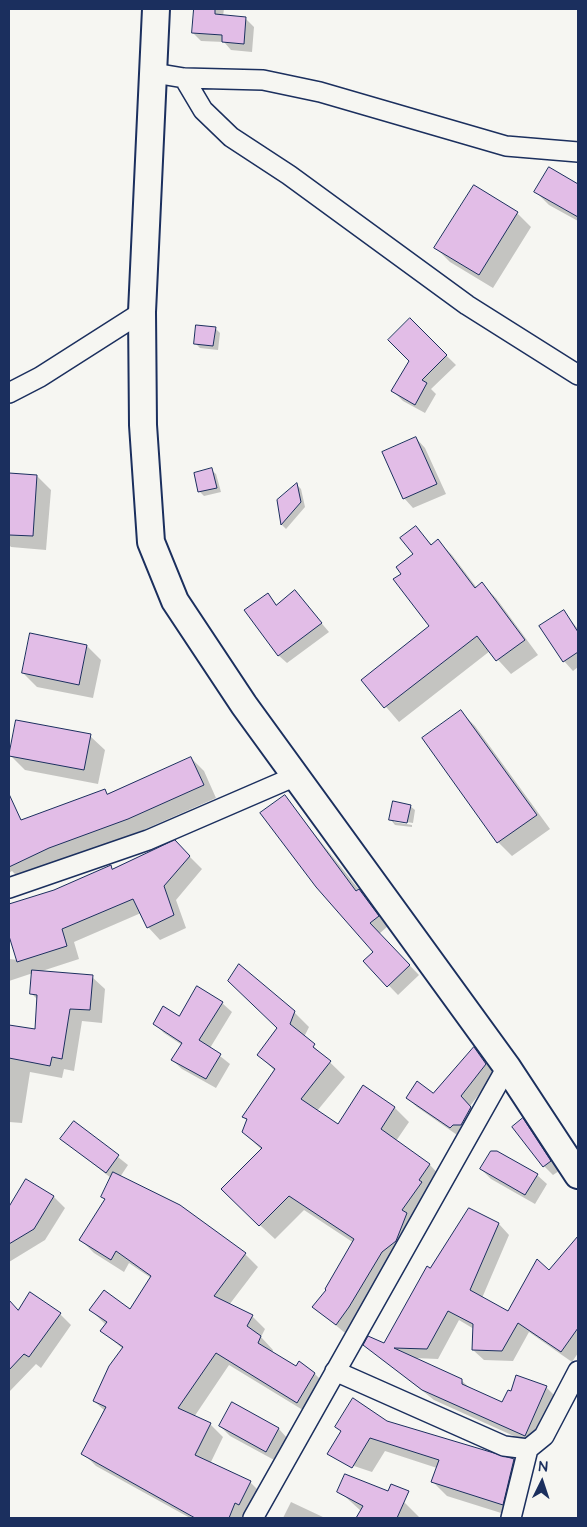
<!DOCTYPE html>
<html>
<head>
<meta charset="utf-8">
<style>
	body { margin:0 }
	#map { position:relative; width:587px; height:1527px; overflow:hidden; background:#f6f6f2; font-family:"Architects Daughter",sans-serif }
	canvas { display:block }
	.frame { position:absolute; inset:0; border:10px solid #1b2f5e; pointer-events:none }
	.north { position:absolute; left:517px; top:1457px; width:50px; height:50px; -webkit-text-stroke:4px #f6f6f2; paint-order:stroke; rotate:4deg; font-size:14px; font-weight:700; line-height:20px; text-align:center; color:#1b2f5e }
	.north::after { content:''; display:block; margin:auto; width:18px; height:22px; background:#1b2f5e; clip-path:polygon(50% 0,100% 100%,50% 72%,0 100%) }
</style>
</head>
<body>
<div id="map">
<canvas width="587" height="1527"></canvas>
<div class="frame"></div>
<div class="north">N</div>
</div>
<script>
const ctx = document.querySelector('canvas').getContext('2d');
ctx.lineJoin = 'round';
function fillPath(path, color) { ctx.fillStyle = color; ctx.fill(path, 'evenodd'); }
function stroke(path, color, width, dash) { ctx.strokeStyle = color; ctx.lineWidth = width; ctx.lineCap = dash ? 'butt' : 'round'; ctx.setLineDash(dash || []); ctx.stroke(path); }
fillPath(new Path2D(`
	M 194,9 L 224,9 L 223,16 L 245,18 L 254,27 L 252,52 L 231,50 L 224,42 L 201,41 L 193,33 Z
	M 550,168 L 578,186 L 578,221 L 549,205 L 536,192 Z
	M 517,213 L 531,227 L 493,288 L 450,262 L 436,248 Z
	M 410,320 L 456,365 L 431,389 L 436,394 L 425,413 L 403,401 L 393,391 L 411,361 Z
	M 215,328 L 220,333 L 218,350 L 200,348 L 195,343 Z
	M 416,438 L 425,448 L 446,494 L 413,508 L 404,498 Z
	M 211,470 L 216,474 L 221,492 L 204,496 L 200,492 L 195,474 Z
	M 9,474 L 37,476 L 51,490 L 46,550 L 11,547 L 9,545 Z
	M 297,485 L 301,489 L 305,507 L 286,529 L 282,525 L 278,500 Z
	M 416,528 L 432,545 L 438,541 L 452,555 L 477,588 L 482,584 L 496,598 L 538,655 L 511,674 L 490,651 L 399,722 L 363,680 L 431,626 L 402,574 L 414,555 Z
	M 295,592 L 329,632 L 287,663 L 278,655 L 268,595 L 278,606 Z
	M 564,612 L 578,629 L 578,667 L 573,671 L 564,661 Z
	M 87,646 L 101,660 L 93,698 L 37,687 L 23,673 Z
	M 461,712 L 475,726 L 550,829 L 512,856 L 498,842 L 424,738 Z
	M 90,736 L 105,750 L 98,784 L 25,770 L 11,756 Z
	M 191,758 L 204,771 L 216,798 L 141,831 L 62,860 L 21,880 L 12,871 L 9,873 L 9,823 L 19,818 L 22,821 L 105,791 L 108,795 Z
	M 285,797 L 388,926 L 379,934 L 419,975 L 398,995 L 365,961 L 374,952 Z
	M 410,806 L 415,810 L 413,823 L 394,820 L 394,822 L 412,825 L 412,827 L 395,825 L 391,820 Z
	M 175,842 L 202,869 L 176,900 L 186,928 L 160,940 L 148,927 L 141,913 L 74,942 L 79,959 L 39,972 L 92,977 L 105,989 L 102,1023 L 82,1021 L 74,1071 L 64,1069 L 62,1078 L 30,1072 L 22,1123 L 9,1122 L 9,1026 L 36,1031 L 38,1000 L 31,993 L 33,973 L 9,981 L 9,959 L 18,960 L 9,932 L 9,906 L 54,891 L 110,867 L 113,870 Z
	M 222,1003 L 232,1012 L 210,1048 L 230,1064 L 216,1088 L 182,1069 L 172,1060 L 182,1045 L 164,1033 L 155,1024 L 179,1018 Z
	M 294,1012 L 309,1027 L 304,1037 L 345,1077 L 317,1111 L 338,1126 L 363,1087 L 395,1108 L 409,1122 L 396,1141 L 430,1165 L 444,1180 L 351,1338 L 314,1307 L 328,1290 L 354,1243 L 304,1210 L 275,1239 L 237,1204 L 262,1150 L 243,1132 L 248,1121 L 243,1117 L 275,1071 L 259,1055 Z
	M 474,1049 L 495,1074 L 470,1106 L 480,1117 L 460,1137 L 417,1107 L 407,1098 L 433,1095 Z
	M 523,1120 L 532,1130 L 559,1171 L 553,1175 L 544,1166 Z
	M 74,1122 L 128,1165 L 120,1177 L 245,1254 L 258,1267 L 229,1305 L 252,1316 L 265,1329 L 261,1337 L 273,1350 L 272,1353 L 297,1367 L 314,1373 L 327,1386 L 311,1415 L 229,1365 L 194,1417 L 210,1424 L 223,1437 L 210,1464 L 221,1475 L 190,1518 L 96,1466 L 83,1453 L 105,1411 L 94,1401 L 123,1349 L 102,1331 L 106,1325 L 91,1310 L 130,1310 L 151,1278 L 129,1263 L 124,1272 L 94,1253 L 81,1240 L 106,1200 L 102,1197 L 111,1178 L 62,1139 Z
	M 481,1169 L 537,1175 L 547,1184 L 535,1204 L 491,1179 Z
	M 27,1181 L 54,1197 L 65,1208 L 45,1240 L 9,1262 L 9,1209 Z
	M 469,1210 L 499,1224 L 509,1235 L 482,1298 L 508,1313 L 549,1272 L 578,1238 L 578,1353 L 572,1362 L 529,1332 L 513,1361 L 484,1360 L 473,1350 L 474,1329 L 459,1320 L 438,1359 L 414,1358 L 461,1380 L 471,1389 L 503,1404 L 546,1387 L 557,1398 L 536,1446 L 434,1400 L 365,1345 L 384,1345 Z
	M 9,1301 L 19,1312 L 60,1314 L 71,1325 L 41,1368 L 36,1364 L 9,1392 Z
	M 233,1404 L 279,1429 L 288,1439 L 276,1461 L 230,1436 L 220,1426 Z
	M 386,1422 L 513,1460 L 527,1474 L 517,1518 L 447,1496 L 433,1482 L 437,1468 L 385,1451 L 372,1472 L 345,1463 L 342,1432 L 337,1427 Z
	M 229,1472 L 250,1482 L 263,1495 L 246,1518 L 204,1518 Z
	M 339,1491 L 404,1502 L 420,1518 L 358,1518 L 361,1511 Z
	M 291,1502 L 325,1518 L 283,1518 Z`), '#0003');
const building = new Path2D(`
	M 194,9 L 215,9 L 215,14 L 246,17 L 244,44 L 222,42 L 222,35 L 192,33 Z
	M 549,167 L 578,184 L 578,217 L 534,192 Z
	M 474,185 L 518,212 L 479,275 L 434,248 Z
	M 410,318 L 447,355 L 422,380 L 427,383 L 415,405 L 391,391 L 409,361 L 388,340 Z
	M 196,325 L 216,327 L 213,346 L 194,344 Z
	M 416,437 L 437,484 L 403,499 L 382,452 Z
	M 212,468 L 217,488 L 198,492 L 194,473 Z
	M 9,473 L 37,475 L 33,536 L 9,535 Z
	M 297,483 L 301,502 L 281,525 L 277,500 Z
	M 416,526 L 431,545 L 438,539 L 475,588 L 482,582 L 525,640 L 496,661 L 477,636 L 384,708 L 361,680 L 429,626 L 393,579 L 401,574 L 396,567 L 413,554 L 400,538 Z
	M 295,590 L 322,623 L 278,656 L 244,610 L 268,593 L 276,605 Z
	M 564,610 L 578,632 L 578,652 L 563,662 L 539,626 Z
	M 30,633 L 87,645 L 79,685 L 22,673 Z
	M 461,710 L 537,815 L 497,843 L 422,738 Z
	M 16,720 L 91,734 L 84,770 L 9,756 Z
	M 191,757 L 204,785 L 128,819 L 49,848 L 9,867 L 9,794 L 21,820 L 105,789 L 107,794 Z
	M 285,795 L 356,891 L 359,889 L 379,916 L 370,923 L 410,965 L 387,987 L 363,961 L 373,952 L 316,887 L 260,813 Z
	M 393,801 L 411,805 L 407,823 L 389,820 Z
	M 175,840 L 190,856 L 164,886 L 174,915 L 147,928 L 133,899 L 62,929 L 67,946 L 17,962 L 9,936 L 9,904 L 54,890 L 111,865 L 112,869 Z
	M 239,964 L 295,1011 L 290,1024 L 315,1044 L 313,1047 L 331,1061 L 301,1099 L 338,1124 L 363,1085 L 395,1107 L 381,1129 L 430,1164 L 419,1180 L 422,1182 L 402,1210 L 407,1213 L 396,1241 L 382,1252 L 349,1307 L 336,1325 L 312,1307 L 326,1290 L 325,1289 L 354,1239 L 289,1196 L 259,1226 L 221,1189 L 262,1148 L 242,1132 L 247,1119 L 242,1117 L 275,1069 L 257,1055 L 277,1028 L 228,981 Z
	M 32,970 L 93,975 L 90,1010 L 70,1009 L 62,1059 L 52,1057 L 50,1066 L 9,1058 L 9,1025 L 35,1029 L 37,995 L 30,994 Z
	M 197,986 L 223,1002 L 199,1040 L 221,1054 L 206,1079 L 171,1060 L 182,1043 L 153,1024 L 163,1006 L 179,1016 Z
	M 474,1047 L 486,1064 L 461,1096 L 471,1107 L 461,1125 L 453,1125 L 450,1128 L 406,1098 L 417,1081 L 433,1093 Z
	M 523,1118 L 551,1161 L 543,1167 L 512,1127 Z
	M 74,1121 L 119,1155 L 106,1173 L 60,1139 Z
	M 491,1151 L 497,1151 L 538,1174 L 525,1195 L 480,1169 Z
	M 113,1172 L 180,1205 L 246,1253 L 214,1296 L 253,1315 L 247,1326 L 261,1336 L 258,1343 L 296,1366 L 299,1361 L 315,1373 L 297,1403 L 216,1353 L 178,1408 L 211,1423 L 195,1455 L 251,1481 L 239,1505 L 235,1503 L 229,1518 L 195,1518 L 81,1454 L 106,1407 L 93,1401 L 109,1366 L 123,1347 L 100,1331 L 107,1322 L 89,1310 L 104,1290 L 130,1309 L 151,1276 L 116,1251 L 111,1260 L 79,1240 L 105,1199 L 101,1197 Z
	M 26,1179 L 54,1196 L 34,1229 L 9,1244 L 9,1207 Z
	M 469,1208 L 499,1223 L 470,1290 L 508,1311 L 537,1259 L 549,1270 L 578,1236 L 578,1328 L 561,1352 L 518,1323 L 502,1351 L 472,1350 L 473,1324 L 448,1311 L 427,1349 L 394,1348 L 462,1379 L 462,1384 L 502,1402 L 508,1390 L 511,1391 L 516,1375 L 547,1386 L 525,1436 L 422,1390 L 363,1345 L 368,1336 L 384,1343 L 427,1266 L 430,1268 Z
	M 30,1292 L 61,1313 L 29,1357 L 24,1354 L 9,1370 L 9,1300 L 18,1310 Z
	M 353,1398 L 387,1421 L 514,1459 L 503,1505 L 431,1482 L 439,1460 L 370,1438 L 352,1468 L 327,1454 L 341,1431 L 335,1427 Z
	M 232,1402 L 279,1428 L 266,1452 L 219,1426 Z
	M 345,1474 L 388,1491 L 391,1484 L 409,1491 L 397,1518 L 356,1518 L 363,1506 L 337,1492 Z`);
fillPath(building, '#e2bde7');
stroke(building, '#1b2f5e', 1);
const street = new Path2D(`
	M 154,73 L 184,78 L 263,80 L 320,92 L 506,146 L 578,152
	M 184,78 L 203,110 L 231,137 L 289,175 L 467,305 L 578,375
	M 9,393 L 40,377 L 142,312
	M 9,888 L 148,840 L 296,776
	M 335,1371 L 504,1446 L 528,1449 L 544,1436 L 578,1371
	M 253,1518 L 507,1067
	M 511,1518 L 528,1449`);
const secondary = new Path2D(`
	M 156,9 L 142,312 L 143,425 L 151,542 L 175,601 L 244,705 L 507,1067 L 578,1175`);
stroke(street, '#1b2f5e', 22);
stroke(secondary, '#1b2f5e', 30);
stroke(street, '#f6f6f2', 19);
stroke(secondary, '#f6f6f2', 26);
</script>
</body>
</html>
